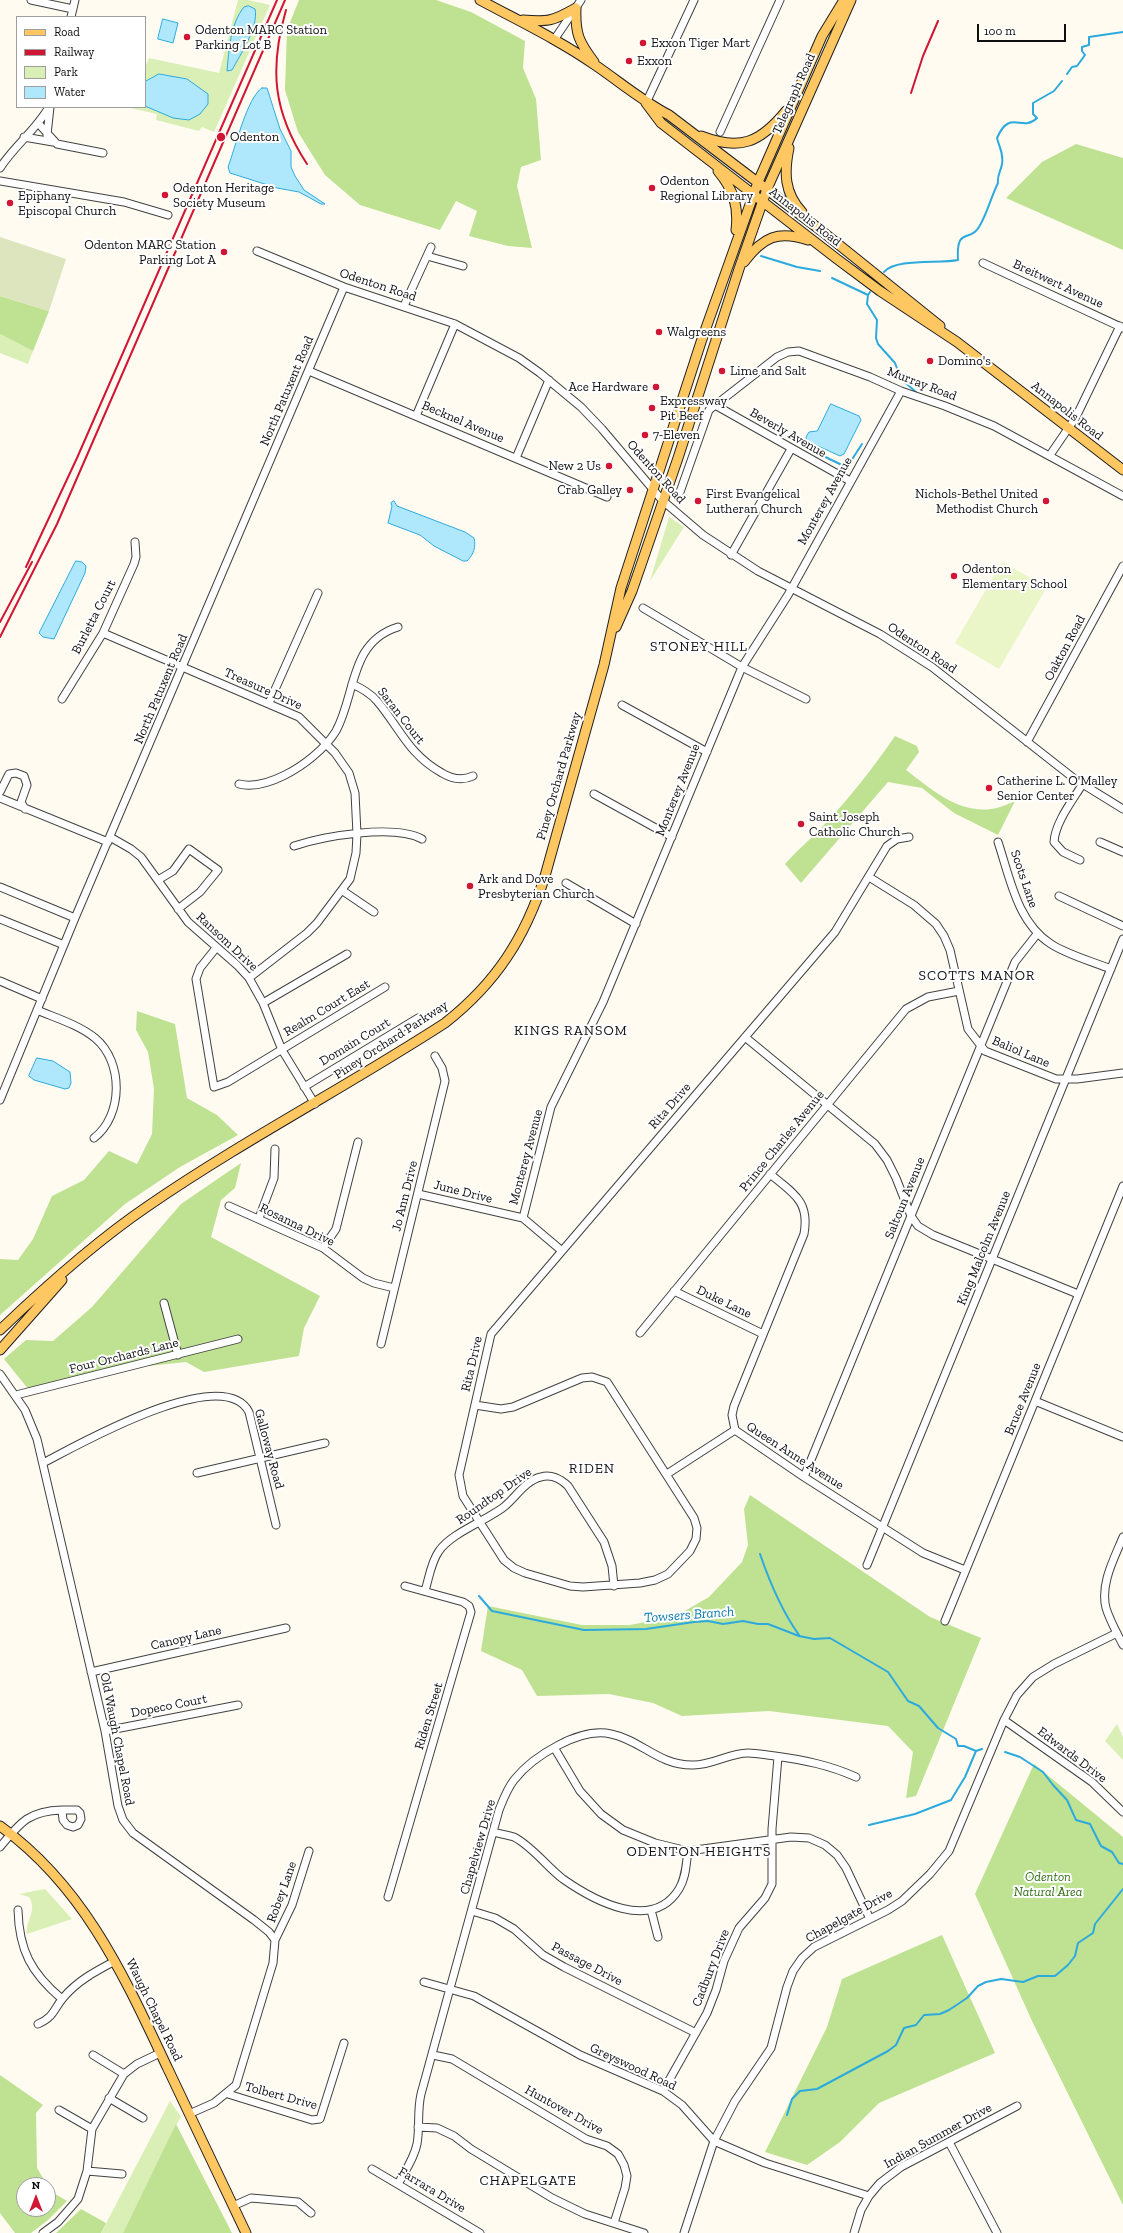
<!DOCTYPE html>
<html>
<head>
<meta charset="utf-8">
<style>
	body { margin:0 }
	#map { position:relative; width:1123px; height:2233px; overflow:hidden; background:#fffbf1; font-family:"Zilla Slab",serif }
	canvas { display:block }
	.legend { position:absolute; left:16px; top:16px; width:130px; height:92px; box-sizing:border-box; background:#fff; border:1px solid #9f9f9f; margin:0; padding:5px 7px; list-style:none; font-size:12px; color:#0f0f0f }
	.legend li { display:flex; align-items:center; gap:8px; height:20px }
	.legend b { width:20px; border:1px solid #9f9f9f }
	.north { position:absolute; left:16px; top:2177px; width:40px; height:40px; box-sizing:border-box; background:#fff; border:1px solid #9f9f9f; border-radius:50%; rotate:0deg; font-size:11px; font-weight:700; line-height:16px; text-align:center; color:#0f0f0f }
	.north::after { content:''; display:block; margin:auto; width:14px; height:18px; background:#d01634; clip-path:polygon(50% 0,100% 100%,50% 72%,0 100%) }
	.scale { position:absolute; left:977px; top:24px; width:89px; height:18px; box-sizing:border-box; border:2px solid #0f0f0f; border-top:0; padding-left:5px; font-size:12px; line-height:14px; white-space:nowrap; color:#0f0f0f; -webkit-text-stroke:3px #fff; paint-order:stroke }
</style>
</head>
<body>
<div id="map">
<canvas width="1123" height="2233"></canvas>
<ul class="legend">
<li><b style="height:5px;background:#ffc761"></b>Road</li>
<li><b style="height:5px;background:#d01634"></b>Railway</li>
<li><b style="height:11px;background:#d9efb5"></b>Park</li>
<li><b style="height:11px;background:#afe8fd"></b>Water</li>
</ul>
<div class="north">N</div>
<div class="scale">100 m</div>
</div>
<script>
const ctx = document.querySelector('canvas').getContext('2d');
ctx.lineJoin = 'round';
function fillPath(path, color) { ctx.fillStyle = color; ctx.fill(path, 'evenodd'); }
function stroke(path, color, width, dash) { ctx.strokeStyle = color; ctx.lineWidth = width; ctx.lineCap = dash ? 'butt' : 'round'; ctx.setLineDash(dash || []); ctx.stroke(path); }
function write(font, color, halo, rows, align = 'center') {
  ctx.font = font + ' "Zilla Slab",serif'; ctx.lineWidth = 4; ctx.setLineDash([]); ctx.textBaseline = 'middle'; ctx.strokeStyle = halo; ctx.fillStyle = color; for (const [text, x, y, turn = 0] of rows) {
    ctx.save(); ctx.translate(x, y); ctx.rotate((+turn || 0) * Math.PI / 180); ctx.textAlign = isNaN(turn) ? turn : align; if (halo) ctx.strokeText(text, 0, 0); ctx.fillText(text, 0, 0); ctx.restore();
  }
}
fillPath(new Path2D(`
	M 238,0 L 248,0 L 270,5 L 214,132 L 202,127 L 199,131 L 156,120 L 157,114 L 126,107 L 145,107 L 145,67 L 149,58 L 219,73 Z
	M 0,334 L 33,351 L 28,364 L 0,353 Z
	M 669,517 L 684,527 L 650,581 Z
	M 1117,1724 L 1123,1737 L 1123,1760 L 1105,1741 Z
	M 45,1889 L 72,1919 L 27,1934 C 25,1920 38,1911 29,1897 L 19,1894 Z
	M 170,2101 L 181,2117 L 176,2125 L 123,2233 L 101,2233 Z`), '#d9efb5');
fillPath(new Path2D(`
	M 299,0 L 436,0 L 471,12 L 525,41 L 523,68 L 536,99 L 541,160 L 521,167 L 517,186 L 532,248 L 508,246 L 469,236 L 477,211 L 456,201 L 440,230 L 360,205 L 325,175 L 298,132 L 285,90 L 287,30 Z
	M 1076,144 L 1123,158 L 1123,250 L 1006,198 L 1042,162 Z
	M 0,296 L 49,311 L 33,351 L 0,334 Z
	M 895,736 L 917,746 L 919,752 L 906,770 C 940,796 971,824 1015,801 L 998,835 L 954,813 L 922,788 L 888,782 L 801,883 L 785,864 C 797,850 810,840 822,827 C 849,799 873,768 895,736 Z
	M 137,1011 L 175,1024 L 187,1098 L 217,1115 L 238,1135 L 180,1167 L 125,1204 L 0,1315 L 0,1259 L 18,1260 L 33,1239 L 52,1196 L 84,1180 L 109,1151 L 137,1164 L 152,1134 L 154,1089 L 148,1052 L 136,1030 Z
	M 241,1163 L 235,1188 L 221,1200 L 211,1237 L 320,1296 L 304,1328 L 299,1356 L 204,1372 L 186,1362 L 110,1370 L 29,1390 L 4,1359 L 26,1340 L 53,1341 L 92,1307 L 181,1204 Z
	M 750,1495 L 930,1617 L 981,1638 L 916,1796 L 906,1798 L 913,1752 L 888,1726 L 769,1711 L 682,1716 L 653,1703 L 609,1694 L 537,1696 L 522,1670 L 481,1651 L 488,1606 L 582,1625 L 630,1625 L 676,1616 L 709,1597 L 742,1562 L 748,1545 L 744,1509 Z
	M 1034,1764 L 1123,1837 L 1123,2205 L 1032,2021 L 975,1894 Z
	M 942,1935 L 995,2053 L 879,2103 L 840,2142 L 807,2165 L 765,2152 L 827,2027 L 842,1979 Z
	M 0,2075 L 43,2105 L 36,2113 L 37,2168 L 47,2185 L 24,2185 L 24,2209 L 48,2209 L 48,2186 L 52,2192 L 67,2201 L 48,2220 L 31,2233 L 15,2233 L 0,2213 Z
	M 176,2124 L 232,2233 L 123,2233 Z
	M 81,2209 L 106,2223 L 101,2233 L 56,2233 Z`), '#bfe192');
fillPath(new Path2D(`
	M 0,237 L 66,259 L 49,311 L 0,296 Z`), '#dce5be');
fillPath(new Path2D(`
	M 1002,562 L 1047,587 L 999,669 L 955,643 Z`), '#eaf5c8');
const water = new Path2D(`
	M 249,6 L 255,9 C 259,27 240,55 232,70 L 227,71 C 229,50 230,24 244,7 Z
	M 163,19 L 178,23 L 173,43 L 158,39 Z
	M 159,74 L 187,79 L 208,94 L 208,104 L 200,114 L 189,120 L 173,118 L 145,106 L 145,82 Z
	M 262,88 L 267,88 L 280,129 L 291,151 L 291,167 L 295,176 L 304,190 L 325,204 L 321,204 L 299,192 L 277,188 L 230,173 L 228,167 C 235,149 247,97 262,88 Z
	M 831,404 L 859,416 L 861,420 L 844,454 L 840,456 L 807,441 L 806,437 L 809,432 L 817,431 Z
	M 394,501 L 397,506 L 465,532 L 474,538 C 476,547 474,554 467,561 L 463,561 L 434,546 L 420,535 L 388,523 L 392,506 L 391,503 Z
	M 76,561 L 82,562 L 86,566 L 85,573 L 54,639 L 43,637 L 39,633 L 40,631 Z
	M 37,1058 L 53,1061 L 70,1072 L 71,1083 L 69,1088 L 65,1089 L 34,1080 L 29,1076 Z`);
fillPath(water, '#afe8fd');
stroke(water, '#2daadd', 1);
stroke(new Path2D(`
	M 1067,74 L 1072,67 L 1077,66 L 1085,55 L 1082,51 L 1082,47 L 1089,45 L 1089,37 L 1123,32
	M 761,256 L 797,267 L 820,271
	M 884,272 C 896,258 939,264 958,260 C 956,226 970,243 979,227 C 987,214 991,197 998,183 C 997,175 1001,171 1002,164 C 1004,153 999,147 997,138 C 1010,108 1022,133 1037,118 L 1033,114 L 1033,103 L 1054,91 L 1062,81
	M 832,278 L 868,295
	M 870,292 L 868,295 L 867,304 L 877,320 L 876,338 L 878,344 L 895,363 L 901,379 L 916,392
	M 819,447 L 817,453 L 844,466 L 849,464 L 862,444
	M 760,1554 C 770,1583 781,1610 799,1635
	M 479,1596 L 492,1611 L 584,1630 L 646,1629 L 694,1622 L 708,1621 L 723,1624 L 743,1621 L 758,1624 L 768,1624 L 799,1636 L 814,1639 L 830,1638 L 888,1672 L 908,1701 L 919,1706 L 938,1728 L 956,1739 L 958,1746 L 964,1746 L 976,1751 L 982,1749
	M 1005,1752 L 1020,1757 L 1043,1772 L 1053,1785 L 1067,1800 L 1076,1820 L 1090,1824 L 1101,1846 L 1112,1852 L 1119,1863 L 1123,1864
	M 869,1825 L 915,1814 L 951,1800 L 965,1777 L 976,1751
	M 787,2115 L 792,2099 L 800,2091 L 817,2089 L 888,2051 L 896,2045 L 904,2028 L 916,2025 L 924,2015 L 940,2014 L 949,2010 L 967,1998 L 978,1986 L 986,1982 L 1001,1979 L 1023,1982 L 1038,1976 L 1055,1976 L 1068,1965 L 1075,1956 L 1078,1943 L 1093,1933 L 1095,1924 L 1123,1889`), '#2daadd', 2);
const minor = new Path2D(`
	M 31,0 L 73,9
	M 71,17 L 75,0
	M 554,40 L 581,0
	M 646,103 L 694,0
	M 38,123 L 57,144 L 103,153
	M 720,132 L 780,0
	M 47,135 L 50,107
	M 24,137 L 53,142
	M 0,168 C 14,146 36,130 49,107
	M 0,181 L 124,202 L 168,215
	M 257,251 L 344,287 L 455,324 L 519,358 L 540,373 L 581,407 L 602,429 L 662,500 L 703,535 L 758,571 L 880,634 L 932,667 L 1076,780 L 1123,809
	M 427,256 L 463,266
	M 983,263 L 1123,328
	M 404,306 L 431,247
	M 309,371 L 607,497
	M 715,405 L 850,481
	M 416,416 L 455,324
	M 1050,455 L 1076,417 L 1120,326
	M 516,458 L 549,380
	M 680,492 L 709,410 L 777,357 L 788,352 L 799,351 L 870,377 L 901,391 L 945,406 L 994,426 L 1123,496
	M 731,555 L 791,449
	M 643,608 L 742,667 L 806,699
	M 103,633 L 299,717 L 335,753 L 349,773 L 355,793 L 357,834 L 356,853 L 350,879 L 317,923 L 307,933 L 249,978
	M 352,684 C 361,688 370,693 377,701 C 400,728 408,754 442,773 C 452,779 462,781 473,776
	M 62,699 L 103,633 L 134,564 L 136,557 L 135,542
	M 269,703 L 318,593
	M 622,705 L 707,752
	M 1027,742 L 1123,566
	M 239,784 C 255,788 271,782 285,775 C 303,766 325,749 336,731 C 356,695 349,642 398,627
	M 0,792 L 9,774 L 16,773 L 24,776 L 27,785 L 21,802 L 25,809
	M 594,794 L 672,837
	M 0,798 L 108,842
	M 110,837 L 131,849 L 141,857 L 188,922 L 237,965 L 249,978 L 263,1003 L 282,1050 L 315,1104
	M 998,842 C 1010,878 1017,922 1051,944 C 1068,955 1091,961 1111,969
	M 1100,842 L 1123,852
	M 294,846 C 324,836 394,824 422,839
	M 1080,860 L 1063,852 L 1054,842 C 1055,823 1072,801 1082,785
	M 869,877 L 914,905 L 936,924 L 944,936 L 950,950 L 968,1029 L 985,1051 L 1056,1079 L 1077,1079 L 1123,1073
	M 158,880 L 173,871 L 189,849 L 218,870 L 200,892 L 178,909
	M 566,883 L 636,924
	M 0,887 L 75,918
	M 343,891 L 374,912
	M 1059,896 L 1123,926
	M 0,919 L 64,945
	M 216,948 L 200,968 L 196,979 L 214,1087 L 228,1082 L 385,987
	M 0,981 L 42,999
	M 263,1003 L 347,954
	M 37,1010 C 56,1018 79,1025 95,1038 C 124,1062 123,1116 94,1138
	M 745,1037 L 875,1144 L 887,1160 L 896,1178 L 911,1216 L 918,1226 L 933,1235 L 1078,1294
	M 304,1087 L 418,1018
	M 0,1100 L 75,918 L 344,287
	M 770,1174 C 793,1193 810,1201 804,1234 L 734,1406 L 732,1415 L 735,1430 L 804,1477 L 923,1553 L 965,1570
	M 418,1194 L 523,1218 L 562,1251
	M 229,1206 L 323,1248 L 363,1278 L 374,1283 L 394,1288
	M 259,1218 L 274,1178 L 275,1149
	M 523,1218 L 551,1107 L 603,1002 L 742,667 L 788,595 L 901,391
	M 323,1248 L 336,1229 L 358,1142
	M 674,1291 L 763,1334
	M 164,1303 L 178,1355
	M 640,1333 L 906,1009 L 928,997 L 959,991
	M 381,1344 L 445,1081 L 442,1068 L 435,1056
	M 0,1374 L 25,1410 L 37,1439 L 105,1731 L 118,1806 L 123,1820 L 133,1833 L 254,1920 L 269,1932 L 275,1940 L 273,1963 L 236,2085 L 214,2103 L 189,2114
	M 16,1395 L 238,1339
	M 1035,1401 L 1123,1437
	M 475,1405 L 501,1409 L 513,1407 L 582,1378 L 592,1377 L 607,1382 L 694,1518 L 697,1528 L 696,1539 L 690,1551 L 668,1574 L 655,1580 L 640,1583 L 583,1587 L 570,1586 L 525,1573 L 514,1568 L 504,1560 L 463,1496 L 459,1475 L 491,1334 L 835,932 L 887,846 L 897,839 L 909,837
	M 43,1463 C 78,1445 223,1362 249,1412 L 276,1525
	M 197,1473 L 325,1443
	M 667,1474 L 735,1430
	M 804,1477 L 1015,962 L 1037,934
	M 1123,1537 C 1114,1559 1100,1584 1106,1608 C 1110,1621 1117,1633 1123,1645
	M 867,1565 L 1123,939
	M 425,1591 C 429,1578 431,1562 439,1551 C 451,1533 488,1520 505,1506 C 516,1497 526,1480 541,1477 C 551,1474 561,1479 568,1486 L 604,1542 L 612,1566 L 614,1586
	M 945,1621 L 1123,1186
	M 91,1672 L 286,1628
	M 1004,1720 L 1092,1782 L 1123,1812
	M 105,1731 L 238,1705
	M 555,1749 L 580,1791 L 601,1814 L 623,1830 L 655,1843 L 688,1851 L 791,1837 L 809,1838 L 825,1845 L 837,1855 L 846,1868 L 870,1919
	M 493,1832 C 500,1834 508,1835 514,1837 C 533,1847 546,1866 563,1879 C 593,1900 652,1933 679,1889 C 686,1878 686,1864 688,1851
	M 0,1847 C 20,1823 28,1811 62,1810 L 63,1820 L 67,1825 L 73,1827 L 78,1825 L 81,1819 L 80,1813 L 77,1810 L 62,1810
	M 388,1897 L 471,1612 L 469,1606 L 463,1602 L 405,1586
	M 18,1910 C 19,1950 31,1973 62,1999
	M 651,1910 L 658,1937
	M 472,1911 L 495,1918 L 514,1929 L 543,1955 L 564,1967 L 696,2033
	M 275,1940 L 292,1905 L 309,1851
	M 424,1982 L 474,1996 L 580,2055 L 663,2091 L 682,2105 L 714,2141 L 765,2163 L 869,2196
	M 38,2024 C 54,2017 53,2010 63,1998 C 77,1981 96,1971 115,1961
	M 93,2055 L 124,2074
	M 433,2055 L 452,2059 L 566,2127 L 586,2139 L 607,2146 L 618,2154 L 624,2165 L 627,2176 L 625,2188 L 614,2223
	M 663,2091 L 707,2013 L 716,1990 L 724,1961 L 739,1928 L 765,1898 L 772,1884 L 772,1829 L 778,1757
	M 228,2094 L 312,2120 L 320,2119 L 344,2043
	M 109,2098 L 143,2118
	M 59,2110 L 92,2129
	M 418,2127 L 437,2128 L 454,2136 L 471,2149 L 552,2198 L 585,2214 L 644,2233
	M 949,2142 L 997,2233
	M 372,2169 L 480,2233
	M 87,2171 L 122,2174
	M 398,2184 C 405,2171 414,2159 417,2144 C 420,2128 417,2111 421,2094 L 499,1810 C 503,1800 507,1789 514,1780 C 533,1756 580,1727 611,1734 C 641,1740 658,1765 692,1765 C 711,1766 729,1753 748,1753 C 756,1753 766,1755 775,1756 C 804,1760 829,1765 856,1777
	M 233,2206 L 251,2198 L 298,2202 L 311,2213
	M 43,2233 L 58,2222 L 78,2199 L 87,2171 L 92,2129 L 124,2074 L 137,2064 L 160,2053
	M 684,2233 L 714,2141 L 735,2101 L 771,2048 L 787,1987 L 793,1971 L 802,1958 L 814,1947 L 888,1910 L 902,1901 L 930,1874 L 949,1851 L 1004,1720 L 1017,1695 L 1033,1677 L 1054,1664 L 1117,1633
	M 854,2233 L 861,2210 L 869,2196 L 880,2183 L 901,2167 L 1017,2106`);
const major = new Path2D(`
	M 480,0 C 519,21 559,40 595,65 C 620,82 642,101 669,115 L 823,232 L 940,326
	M 576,8 C 575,34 579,42 594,62
	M 523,20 C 549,22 553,21 576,8
	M 646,103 L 661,123 L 837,259 L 880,291 L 957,342 L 1123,470
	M 701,136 C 740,151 760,143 786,111
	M 789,148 C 784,172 784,193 802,212
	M 718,171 C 733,189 739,206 736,230
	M 744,262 C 763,237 778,230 808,240
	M 616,627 L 632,591 L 678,458 L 739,269 L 767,189 L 851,0
	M 0,1330 C 46,1286 95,1242 148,1206 C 244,1140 348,1086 445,1023 C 496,983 525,938 545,876 L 604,665 L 621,588 L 701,342 L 758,182 L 822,36 L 844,0
	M 0,1350 L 62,1280
	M 0,1826 C 85,1887 125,1978 168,2069 C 194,2124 220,2178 246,2233`);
stroke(minor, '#424242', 9);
stroke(major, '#202020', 11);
stroke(minor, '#fff', 7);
stroke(major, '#ffc761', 9);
stroke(new Path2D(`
	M 286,10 C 269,69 273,112 307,164
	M 911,93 L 923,56 L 938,21
	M 26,567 L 77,458 L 277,0
	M 0,622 L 32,562
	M 0,637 L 57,524 L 285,0`), '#d01634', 2);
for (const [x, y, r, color] of [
	[187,37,4,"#d01634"],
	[643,43,4,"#d01634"],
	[629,61,4,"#d01634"],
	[221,137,5,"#d01634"],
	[652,188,4,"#d01634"],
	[165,195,4,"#d01634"],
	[10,203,4,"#d01634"],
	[224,252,4,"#d01634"],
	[659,332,4,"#d01634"],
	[930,361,4,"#d01634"],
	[722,371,4,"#d01634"],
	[656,387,4,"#d01634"],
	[652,408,4,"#d01634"],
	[645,435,4,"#d01634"],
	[609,466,4,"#d01634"],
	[630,490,4,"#d01634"],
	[698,501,4,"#d01634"],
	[1046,501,4,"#d01634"],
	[954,576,4,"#d01634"],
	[989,788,4,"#d01634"],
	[801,824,4,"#d01634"],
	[470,886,4,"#d01634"]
]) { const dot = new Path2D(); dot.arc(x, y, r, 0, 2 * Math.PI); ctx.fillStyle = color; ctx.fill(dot); stroke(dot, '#fff', 1.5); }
write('13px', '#0f0f0f', '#fff', [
	["Odenton MARC Station",195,30],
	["Parking Lot B",195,45],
	["Exxon Tiger Mart",651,43],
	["Exxon",637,61],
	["Odenton",230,137],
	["Odenton",660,181],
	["Regional Library",660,196],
	["Odenton Heritage",173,188],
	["Society Museum",173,203],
	["Epiphany",18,196],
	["Episcopal Church",18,211],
	["Odenton MARC Station",216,245,"right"],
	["Parking Lot A",216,260,"right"],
	["Walgreens",667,332],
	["Domino's",938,361],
	["Lime and Salt",730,371],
	["Ace Hardware",648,387,"right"],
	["Expressway",660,401],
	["Pit Beef",660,416],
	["7-Eleven",653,435],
	["New 2 Us",601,466,"right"],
	["Crab Galley",622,490,"right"],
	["First Evangelical",706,494],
	["Lutheran Church",706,509],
	["Nichols-Bethel United",1038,494,"right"],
	["Methodist Church",1038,509,"right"],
	["Odenton",962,569],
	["Elementary School",962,584],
	["Catherine L. O'Malley",997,781],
	["Senior Center",997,796],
	["Saint Joseph",809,817],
	["Catholic Church",809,832],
	["Ark and Dove",478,879],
	["Presbyterian Church",478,894]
], 'left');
write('13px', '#0f0f0f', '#fff', [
	["Telegraph Road",794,94,-66],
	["Annapolis Road",805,217,38],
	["Breitwert Avenue",1058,284,25],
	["Odenton Road",378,285,18],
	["Murray Road",922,384,21],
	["North Patuxent Road",287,391,-67],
	["Annapolis Road",1067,411,38],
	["Becknel Avenue",463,422,23],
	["Beverly Avenue",788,433,30],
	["Odenton Road",656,472,48],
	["Monterey Avenue",825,501,-61],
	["Burletta Court",94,617,-63],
	["Odenton Road",922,648,34],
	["Oakton Road",1065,648,-62],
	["North Patuxent Road",161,689,-67],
	["Treasure Drive",263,689,24],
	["Saran Court",401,716,52],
	["Piney Orchard Parkway",559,776,-74],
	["Monterey Avenue",678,790,-68],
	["Scots Lane",1024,879,71],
	["Ransom Drive",227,942,43],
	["Realm Court East",327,1008,-31],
	["Piney Orchard Parkway",391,1040,-33],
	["Domain Court",355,1042,-31],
	["Baliol Lane",1021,1052,23],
	["Rita Drive",670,1106,-49],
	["Prince Charles Avenue",782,1141,-51],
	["Monterey Avenue",526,1157,-75],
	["June Drive",463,1192,14],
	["Jo Ann Drive",405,1196,-76],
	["Saltoun Avenue",905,1198,-68],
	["Rosanna Drive",297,1225,26],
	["King Malcolm Avenue",984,1248,-68],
	["Duke Lane",724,1302,26],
	["Four Orchards Lane",124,1356,-14],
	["Rita Drive",472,1364,-77],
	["Bruce Avenue",1023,1399,-68],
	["Galloway Road",269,1449,75],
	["Queen Anne Avenue",795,1456,33],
	["Roundtop Drive",494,1496,-35],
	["Canopy Lane",186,1638,-13],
	["Dopeco Court",169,1706,-11],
	["Riden Street",429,1716,-73],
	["Old Waugh Chapel Road",117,1739,79],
	["Edwards Drive",1072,1755,37],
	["Chapelview Drive",478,1847,-74],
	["Robey Lane",282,1892,-70],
	["Chapelgate Drive",849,1916,-29],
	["Passage Drive",587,1964,28],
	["Cadbury Drive",711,1968,-69],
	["Waugh Chapel Road",154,2010,64],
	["Greyswood Road",633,2067,25],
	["Tolbert Drive",281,2096,15],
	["Huntover Drive",564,2110,29],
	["Indian Summer Drive",938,2136,-29],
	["Farrara Drive",432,2190,31]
]);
write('italic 13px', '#336f17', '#fff', [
	["Odenton",1048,1877],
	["Natural Area",1048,1892]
]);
ctx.letterSpacing = '1px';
write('14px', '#0f0f0f', '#fff', [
	["STONEY HILL",699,647],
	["SCOTTS MANOR",977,976],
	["KINGS RANSOM",571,1031],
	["RIDEN",592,1469],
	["ODENTON HEIGHTS",699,1852],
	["CHAPELGATE",528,2181]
]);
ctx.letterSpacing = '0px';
write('italic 14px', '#097ab0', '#fff', [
	["Towsers Branch",689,1615,-4]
]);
</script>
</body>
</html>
